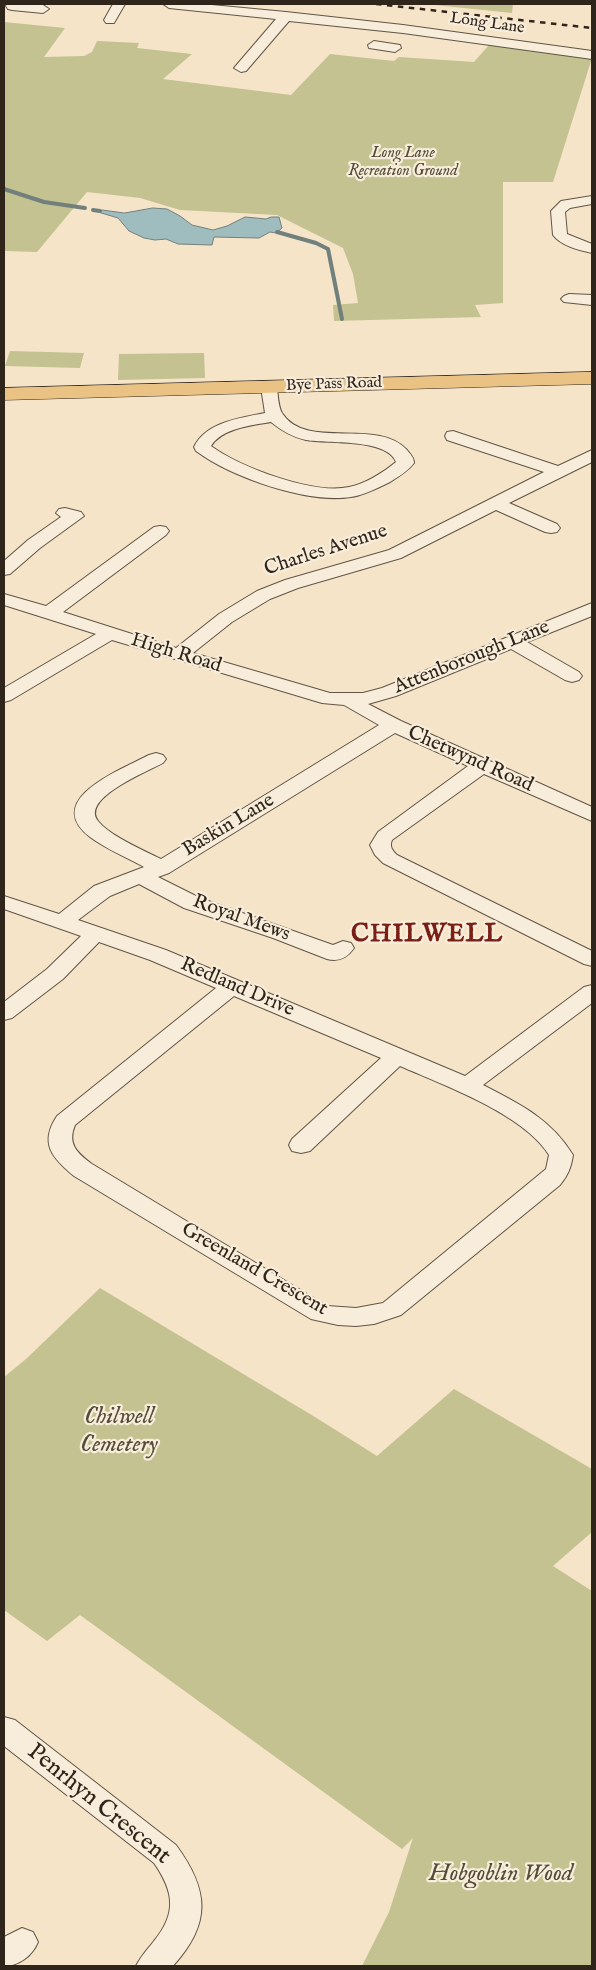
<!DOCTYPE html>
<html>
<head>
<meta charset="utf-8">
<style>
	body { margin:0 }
	#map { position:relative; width:596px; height:1970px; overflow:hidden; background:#f5e4c8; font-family:"IM FELL English",serif }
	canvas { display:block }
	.frame { position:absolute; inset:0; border:5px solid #2f251b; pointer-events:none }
</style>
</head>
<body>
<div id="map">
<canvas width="596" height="1970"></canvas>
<div class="frame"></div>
</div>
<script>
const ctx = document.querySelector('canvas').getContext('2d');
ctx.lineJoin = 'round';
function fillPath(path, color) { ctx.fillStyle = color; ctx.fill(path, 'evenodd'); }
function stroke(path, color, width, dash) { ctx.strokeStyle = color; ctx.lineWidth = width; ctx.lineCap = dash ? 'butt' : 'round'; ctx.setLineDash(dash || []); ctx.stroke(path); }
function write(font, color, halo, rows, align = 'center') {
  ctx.font = font + ' "IM FELL English",serif'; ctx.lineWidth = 4.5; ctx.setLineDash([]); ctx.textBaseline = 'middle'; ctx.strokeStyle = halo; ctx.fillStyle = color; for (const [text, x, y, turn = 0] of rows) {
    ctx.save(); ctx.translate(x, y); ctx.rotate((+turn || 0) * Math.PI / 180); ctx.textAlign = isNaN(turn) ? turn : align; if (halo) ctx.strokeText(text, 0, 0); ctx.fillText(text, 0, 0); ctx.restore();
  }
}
fillPath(new Path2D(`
	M 425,4 L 513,4 L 512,13 Z
	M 4,22 L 65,28 L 44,57 L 84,56 L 92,52 L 97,41 L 139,43 L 137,48 L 192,54 L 163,79 L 291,95 L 330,54 L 394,61 L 399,57 L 474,62 L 489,45 L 592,58 L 553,182 L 503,182 L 503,303 L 475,305 L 481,317 L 334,321 L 333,305 L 358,303 L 353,274 L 343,248 L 277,215 L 180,210 L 140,198 L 87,192 L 37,252 L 4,251 Z
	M 10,351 L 84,353 L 80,368 L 5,366 Z
	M 204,353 L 205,378 L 118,380 L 119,354 Z
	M 100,1288 L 315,1417 L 377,1456 L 454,1389 L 592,1469 L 592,1532 L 553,1566 L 592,1591 L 592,1966 L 362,1966 L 389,1912 L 413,1838 L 402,1849 L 80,1615 L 47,1641 L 4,1610 L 4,1377 L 26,1359 Z`), '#c4c290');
const water = new Path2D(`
	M 153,208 L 167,209 L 180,216 L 192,225 L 213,230 L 227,226 L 245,217 L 266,219 L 271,217 L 279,217 L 282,228 L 276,233 L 270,232 L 259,238 L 214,237 L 212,245 L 178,244 L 166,239 L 155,240 L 144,238 L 129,231 L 118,218 L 98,212 L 102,210 L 124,213 Z`);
fillPath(water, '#9fbdbe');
stroke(water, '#72807d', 1);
stroke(new Path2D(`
	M 4,189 L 44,202 L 85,208
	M 93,210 L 100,211
	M 277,232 L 316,243 L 328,249 L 342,319`), '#72807d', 4);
const minor = new Path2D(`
	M 7,4 L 43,5 L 49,9 L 43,13 L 12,10 L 8,9 L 6,6 Z
	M 113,4 L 125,4 L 114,23 L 106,23 L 104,20 Z
	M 163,4 L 201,4 L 286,12 L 403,25 L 592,51 L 592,59 L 403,33 L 289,21 L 246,71 L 241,72 L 234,68 L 276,19 L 169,8 Z
	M 374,41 L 400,45 L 401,48 L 395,52 L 369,48 L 368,45 Z
	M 592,196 L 592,204 L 570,208 L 565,212 L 567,234 L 592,244 L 592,253 C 579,250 561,246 553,235 L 551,211 L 561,201 Z
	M 569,294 L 592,295 L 592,305 L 564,302 L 561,299 L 564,296 Z
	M 269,382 L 275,384 L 277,387 C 278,395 278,406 282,413 C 306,451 378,417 407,450 C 410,454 414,457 414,463 C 408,471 398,477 390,482 C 378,488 364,495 351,497 C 307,504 231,477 196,451 L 194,447 C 206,422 240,418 265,413 L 261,387 L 263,384 ZM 271,422 C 282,431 292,437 306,440 C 328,444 387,438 396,462 C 384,472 365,484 349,487 C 313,495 240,467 211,446 C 222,428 253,425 271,422 Z
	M 453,431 L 558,466 L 592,450 L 592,462 L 509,503 L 557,524 L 560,528 L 557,532 L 551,533 L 545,532 L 496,510 L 401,558 L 298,588 L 270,599 L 232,622 L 193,653 L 330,693 L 363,693 L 382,688 L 592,603 L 592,616 L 527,642 L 579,672 L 582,676 L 579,680 L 572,682 L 565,680 L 511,649 L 396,696 L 368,704 L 401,721 L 592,807 L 592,821 L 484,774 L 392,840 C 389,847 393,851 397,855 L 592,951 L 592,966 L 584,964 L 383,863 L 375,855 L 370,845 L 378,832 L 468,766 L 395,733 L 169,873 L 158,877 L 200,898 L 333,945 L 343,941 L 351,943 L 354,948 C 347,958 339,962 327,959 L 273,938 L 184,908 L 139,884 L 110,896 L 78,920 L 166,950 L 465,1076 L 584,987 L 592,985 L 592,1003 L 483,1085 C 520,1104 551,1119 573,1155 C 571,1168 568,1175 560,1185 L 401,1315 L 374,1324 L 356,1326 L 338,1325 L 311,1319 L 74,1176 C 52,1158 39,1143 57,1116 L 216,988 L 150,960 L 99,942 L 63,979 L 12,1018 L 4,1020 L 4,1002 L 47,969 L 81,936 L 4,909 L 4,896 L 59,914 L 94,886 L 144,867 C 126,857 106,849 90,837 C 41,799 123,769 149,755 L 156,753 L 163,755 L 166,759 L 163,763 C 149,771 80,798 98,821 C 110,836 143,850 161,859 L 379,725 L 344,705 L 322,703 L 112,640 L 11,700 L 4,702 L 4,688 L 96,634 L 4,605 L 4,594 L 46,606 L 154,527 L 160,526 L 166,527 L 169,531 L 166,535 L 63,612 L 176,648 L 219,614 L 257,591 L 285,580 L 389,550 L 544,472 L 447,440 L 445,436 L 447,432 ZM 234,996 L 381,1058 L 292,1139 L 289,1145 L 292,1151 L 301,1153 L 310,1151 L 400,1066 C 443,1085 524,1114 549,1155 L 546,1169 L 383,1303 L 356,1308 L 327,1306 L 92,1164 C 77,1153 67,1144 75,1125 Z
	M 65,508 L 81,512 L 84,516 L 40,548 L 10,574 L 4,575 L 4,561 L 28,540 L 61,517 L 56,513 L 59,509 Z
	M 4,1717 L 15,1720 L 176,1845 C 209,1890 212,1923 173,1966 L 136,1966 C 141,1956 147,1950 154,1941 C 177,1913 174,1892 154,1863 L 4,1746 Z
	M 22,1928 L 33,1932 L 38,1942 C 32,1956 19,1966 4,1966 L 4,1937 Z`);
const major = new Path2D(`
	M 592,372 L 592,384 L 4,400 L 4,388 Z`);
stroke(minor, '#605546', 2);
stroke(major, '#2f251b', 1);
fillPath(minor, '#f8eddb');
fillPath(major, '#eac284');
stroke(new Path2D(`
	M 376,4 L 592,28`), '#2f251b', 2.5, [5.5, 5.5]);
write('16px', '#2f251b', '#f8eddb', [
	["Long Lane",487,24,8],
	["Bye Pass Road",334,385,-2]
]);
write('italic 16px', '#544c38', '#f8eddb', [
	["Long Lane",403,154],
	["Recreation Ground",403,172]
]);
write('20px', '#2f251b', '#f8eddb', [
	["Charles Avenue",326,551,-18],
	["High Road",176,654,17],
	["Attenborough Lane",472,658,-22],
	["Chetwynd Road",470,760,24],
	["Baskin Lane",229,826,-31],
	["Royal Mews",241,919,20],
	["Redland Drive",237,988,23],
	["Greenland Crescent",254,1270,30]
]);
write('italic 24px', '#544c38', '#f8eddb', [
	["Chilwell",119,1418],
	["Cemetery",119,1446],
	["Hobgoblin Wood",501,1875]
]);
write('24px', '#2f251b', '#f8eddb', [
	["Penrhyn Crescent",98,1805,39]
]);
ctx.letterSpacing = '1px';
write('bold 25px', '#7a1f14', '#f8eddb', [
	["CHILWELL",427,936]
]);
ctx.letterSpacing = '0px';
</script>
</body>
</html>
